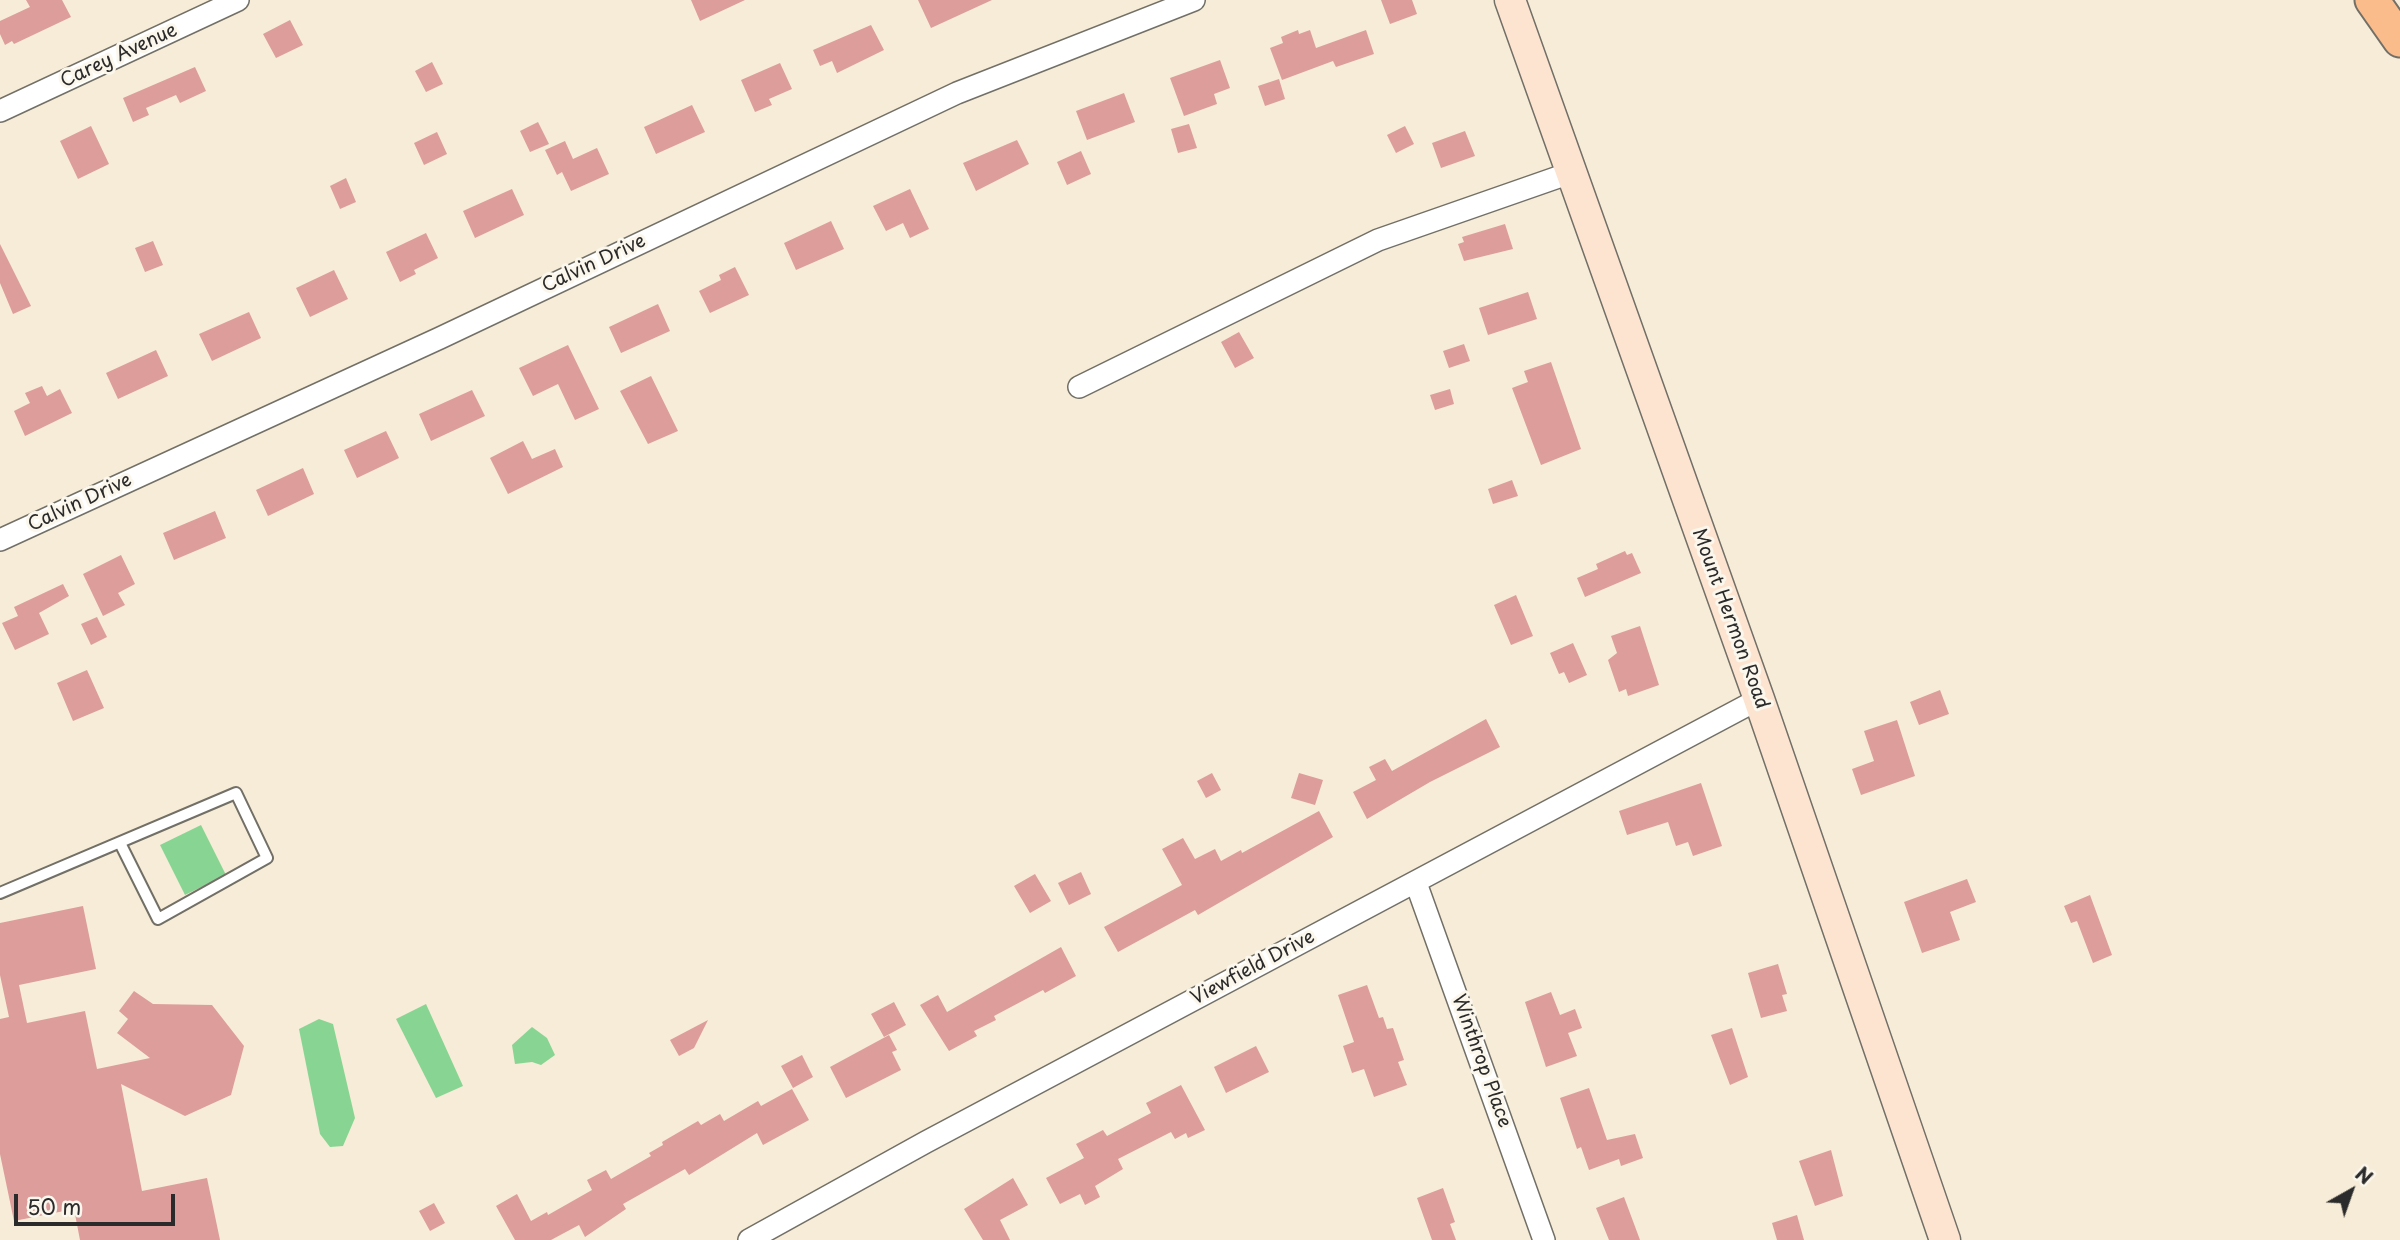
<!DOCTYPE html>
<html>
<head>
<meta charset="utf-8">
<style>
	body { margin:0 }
	#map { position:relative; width:2400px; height:1240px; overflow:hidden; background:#f6ecd7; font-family:"Playpen Sans",sans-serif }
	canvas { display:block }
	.north { position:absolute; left:2316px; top:1156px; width:70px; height:70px; -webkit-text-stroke:5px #fbf7ec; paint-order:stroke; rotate:40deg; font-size:19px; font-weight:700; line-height:28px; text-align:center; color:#2b2b2b }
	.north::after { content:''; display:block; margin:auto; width:24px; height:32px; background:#2b2b2b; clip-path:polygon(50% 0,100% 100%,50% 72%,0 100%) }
	.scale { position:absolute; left:14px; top:1194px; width:161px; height:32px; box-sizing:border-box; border:4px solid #2b2b2b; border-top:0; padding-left:9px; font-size:21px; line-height:24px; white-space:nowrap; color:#2b2b2b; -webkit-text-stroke:5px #fbf7ec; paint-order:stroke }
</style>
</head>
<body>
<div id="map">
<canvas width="2400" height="1240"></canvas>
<div class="north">N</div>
<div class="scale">50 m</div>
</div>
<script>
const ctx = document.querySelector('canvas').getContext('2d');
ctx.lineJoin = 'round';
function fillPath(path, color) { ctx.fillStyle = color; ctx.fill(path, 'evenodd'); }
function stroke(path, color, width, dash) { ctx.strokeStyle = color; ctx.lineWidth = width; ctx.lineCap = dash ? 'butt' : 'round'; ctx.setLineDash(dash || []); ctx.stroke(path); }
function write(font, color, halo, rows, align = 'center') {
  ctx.font = font + ' "Playpen Sans",sans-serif'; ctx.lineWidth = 6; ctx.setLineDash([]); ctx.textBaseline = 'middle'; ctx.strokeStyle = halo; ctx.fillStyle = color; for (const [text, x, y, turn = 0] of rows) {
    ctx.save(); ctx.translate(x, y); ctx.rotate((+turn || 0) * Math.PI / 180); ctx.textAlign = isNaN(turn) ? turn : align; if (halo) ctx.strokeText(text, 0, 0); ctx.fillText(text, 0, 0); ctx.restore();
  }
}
fillPath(new Path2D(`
	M 201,825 L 226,875 L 185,895 L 160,845 Z
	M 426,1004 L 463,1086 L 436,1098 L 396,1019 Z
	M 319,1019 L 333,1024 L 355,1118 L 343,1146 L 330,1147 L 320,1134 L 299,1029 Z
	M 532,1027 L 547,1038 L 555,1055 L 541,1065 L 532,1062 L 515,1064 L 512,1045 Z`), '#88d593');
fillPath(new Path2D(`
	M 26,0 L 62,0 L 71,17 L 14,44 L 12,41 L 5,45 L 0,34 L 0,21 L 30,7 Z
	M 691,0 L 745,0 L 700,21 Z
	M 918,0 L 992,0 L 931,28 Z
	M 1381,0 L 1412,0 L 1417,14 L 1390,24 Z
	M 290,20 L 303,45 L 276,58 L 263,34 Z
	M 871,25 L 884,50 L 837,73 L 832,61 L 820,66 L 813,50 Z
	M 1298,30 L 1299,34 L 1310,30 L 1316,48 L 1366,30 L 1374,54 L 1336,67 L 1333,61 L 1282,80 L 1270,48 L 1283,43 L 1281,37 Z
	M 1220,60 L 1230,88 L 1214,94 L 1217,104 L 1184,116 L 1170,78 Z
	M 432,62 L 443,84 L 426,92 L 415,71 Z
	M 780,63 L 792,89 L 769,99 L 772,105 L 755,112 L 741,80 Z
	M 195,67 L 206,91 L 180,103 L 176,95 L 146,108 L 149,115 L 133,122 L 123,98 Z
	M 1279,79 L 1285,99 L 1265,106 L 1258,86 Z
	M 1124,93 L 1135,122 L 1087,140 L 1076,111 Z
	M 692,105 L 705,132 L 656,154 L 644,127 Z
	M 538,122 L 549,144 L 530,152 L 520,131 Z
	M 1189,124 L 1197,148 L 1178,153 L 1171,129 Z
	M 91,126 L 109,164 L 78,179 L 60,141 Z
	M 1405,126 L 1414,144 L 1396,153 L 1387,135 Z
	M 1465,131 L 1475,156 L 1441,168 L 1432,143 Z
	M 437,132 L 447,154 L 424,165 L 414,143 Z
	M 1017,140 L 1029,164 L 976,191 L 963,163 Z
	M 565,141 L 573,159 L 597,148 L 609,174 L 571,191 L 562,172 L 557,175 L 545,150 Z
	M 1081,151 L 1091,174 L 1067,185 L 1057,162 Z
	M 346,178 L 356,202 L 340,209 L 330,186 Z
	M 512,189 L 524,215 L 475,238 L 463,211 Z
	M 910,189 L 929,229 L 910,238 L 903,223 L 886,231 L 873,206 Z
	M 831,221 L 844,249 L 796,270 L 784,243 Z
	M 1505,224 L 1513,249 L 1464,261 L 1458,244 L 1464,242 L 1462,237 Z
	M 426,233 L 438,258 L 414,270 L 416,274 L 400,282 L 386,252 Z
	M 153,241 L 163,265 L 145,272 L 135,248 Z
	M 0,244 L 31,306 L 13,314 L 0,283 Z
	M 735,267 L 749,295 L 710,313 L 699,291 L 721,280 L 719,275 Z
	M 334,270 L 348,299 L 310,317 L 296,288 Z
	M 1528,292 L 1537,319 L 1488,335 L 1479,308 Z
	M 658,304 L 670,331 L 621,353 L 609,327 Z
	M 249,312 L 261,338 L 212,361 L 199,334 Z
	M 1239,332 L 1254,358 L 1235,368 L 1221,342 Z
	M 1464,344 L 1470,361 L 1449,368 L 1443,351 Z
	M 568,345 L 599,409 L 575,420 L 558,384 L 533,396 L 519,368 Z
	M 156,350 L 168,376 L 118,399 L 106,373 Z
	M 1551,362 L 1581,449 L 1541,465 L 1512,388 L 1528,382 L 1524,371 Z
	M 651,376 L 678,431 L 648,444 L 620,391 Z
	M 42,386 L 47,396 L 60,389 L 72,413 L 25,436 L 14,411 L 30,403 L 25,393 Z
	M 1450,389 L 1454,404 L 1435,410 L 1430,395 Z
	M 472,390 L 485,416 L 431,441 L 419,414 Z
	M 386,431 L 399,458 L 357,478 L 344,450 Z
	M 523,441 L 532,459 L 555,449 L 563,467 L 508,494 L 490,458 Z
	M 303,468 L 314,494 L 268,516 L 256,490 Z
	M 1512,480 L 1518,496 L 1493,504 L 1488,489 Z
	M 215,511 L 226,538 L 174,560 L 163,533 Z
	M 1625,551 L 1627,555 L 1632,553 L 1641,573 L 1585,597 L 1577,578 L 1598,569 L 1596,564 Z
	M 121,555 L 135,584 L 118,593 L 125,605 L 103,616 L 83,574 Z
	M 63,584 L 69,596 L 39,613 L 49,634 L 15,650 L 2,623 L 18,616 L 14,607 Z
	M 1516,595 L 1533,636 L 1511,645 L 1494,605 Z
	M 97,617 L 107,637 L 91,645 L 81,624 Z
	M 1640,626 L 1659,685 L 1628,696 L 1626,689 L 1619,692 L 1608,660 L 1617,653 L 1611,636 Z
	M 1573,643 L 1587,675 L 1569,683 L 1564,672 L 1559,674 L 1550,653 Z
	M 87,670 L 104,708 L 73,721 L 57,683 Z
	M 1940,690 L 1949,714 L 1919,725 L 1910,702 Z
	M 1486,719 L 1500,747 L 1430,782 L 1367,819 L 1353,792 L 1376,780 L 1369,767 L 1385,759 L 1392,771 Z
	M 1897,720 L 1915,776 L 1861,795 L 1852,769 L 1874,761 L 1864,731 Z
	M 1212,773 L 1221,790 L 1206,798 L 1197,781 Z
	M 1299,773 L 1323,780 L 1315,805 L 1291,798 Z
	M 1701,783 L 1722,846 L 1693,856 L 1688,842 L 1676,846 L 1668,822 L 1627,835 L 1619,811 Z
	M 1319,811 L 1333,837 L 1198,915 L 1195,910 L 1118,952 L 1104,927 L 1182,885 L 1162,849 L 1183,838 L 1195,859 L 1215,849 L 1221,861 L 1241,850 L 1242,853 Z
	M 1081,872 L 1091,894 L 1069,905 L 1058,883 Z
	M 1035,874 L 1051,901 L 1030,913 L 1014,886 Z
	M 1967,879 L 1976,902 L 1950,912 L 1960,940 L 1922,953 L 1904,902 Z
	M 2090,895 L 2112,955 L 2093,963 L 2077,921 L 2071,923 L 2064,906 Z
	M 83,906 L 96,969 L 19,985 L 27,1023 L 85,1011 L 97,1069 L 150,1058 L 117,1033 L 128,1019 L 119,1011 L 134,991 L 153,1004 L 212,1005 L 244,1046 L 231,1095 L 185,1116 L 121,1084 L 142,1191 L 207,1178 L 220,1240 L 80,1240 L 74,1209 L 14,1221 L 0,1154 L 0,1019 L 9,1017 L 0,975 L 0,923 Z
	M 1061,947 L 1076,976 L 1045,993 L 1043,990 L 994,1016 L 996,1020 L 974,1031 L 977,1036 L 949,1051 L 920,1005 L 938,995 L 947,1012 Z
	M 1778,964 L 1787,994 L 1782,995 L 1787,1011 L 1761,1018 L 1748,973 Z
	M 1367,985 L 1379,1018 L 1383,1017 L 1387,1029 L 1393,1028 L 1404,1060 L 1398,1062 L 1407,1085 L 1374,1097 L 1364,1069 L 1352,1073 L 1343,1046 L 1354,1042 L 1338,995 Z
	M 1551,992 L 1560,1015 L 1575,1009 L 1582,1028 L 1568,1033 L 1577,1056 L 1546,1067 L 1525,1002 Z
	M 894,1002 L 906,1025 L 884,1037 L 871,1014 Z
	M 708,1020 L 694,1048 L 679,1056 L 670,1040 Z
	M 1732,1028 L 1748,1077 L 1730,1085 L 1711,1035 Z
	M 889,1035 L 897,1050 L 892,1052 L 901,1070 L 846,1098 L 830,1067 Z
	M 1256,1046 L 1269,1072 L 1226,1093 L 1214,1067 Z
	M 802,1055 L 813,1077 L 793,1088 L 781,1066 Z
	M 1181,1085 L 1205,1130 L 1188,1138 L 1186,1133 L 1175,1139 L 1171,1132 L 1118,1159 L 1123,1169 L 1095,1186 L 1100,1197 L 1085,1205 L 1080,1194 L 1060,1204 L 1046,1178 L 1084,1158 L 1076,1144 L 1103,1130 L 1107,1136 L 1151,1113 L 1146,1103 Z
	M 1589,1088 L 1607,1140 L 1635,1134 L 1643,1158 L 1621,1166 L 1619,1159 L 1589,1170 L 1581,1147 L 1577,1149 L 1560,1098 Z
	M 792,1089 L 809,1120 L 763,1145 L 757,1133 L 689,1175 L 685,1169 L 623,1204 L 626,1209 L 585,1237 L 579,1225 L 551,1240 L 515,1240 L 496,1206 L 517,1194 L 531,1221 L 547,1212 L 548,1215 L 592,1190 L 587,1180 L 606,1170 L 611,1179 L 651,1156 L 649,1153 L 663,1145 L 662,1142 L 698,1121 L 701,1125 L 720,1114 L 724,1121 L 758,1101 L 761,1106 Z
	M 1831,1150 L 1843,1196 L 1815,1206 L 1799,1161 Z
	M 1013,1178 L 1028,1205 L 1000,1220 L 1010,1240 L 983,1240 L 964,1209 Z
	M 1443,1188 L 1455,1222 L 1450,1224 L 1456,1240 L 1432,1240 L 1417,1198 Z
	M 1624,1197 L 1640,1240 L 1609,1240 L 1596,1208 Z
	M 434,1203 L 445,1223 L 430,1231 L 419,1211 Z
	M 1797,1215 L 1804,1240 L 1777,1240 L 1772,1223 Z`), '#dd9d9b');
const lane = new Path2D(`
	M 0,893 L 236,793 L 267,858 L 158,919 L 120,843`);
const street = new Path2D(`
	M 0,111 L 238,0
	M 1079,387 L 1378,240 L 1570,173
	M 0,540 L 440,338 L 957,93 L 1194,0
	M 1416,883 L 1544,1240
	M 749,1240 L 926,1142 L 1759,699`);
const secondary = new Path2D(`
	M 1510,0 L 1759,699 L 1945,1240`);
const primary = new Path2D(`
	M 2372,0 L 2400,40`);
stroke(lane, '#726f67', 14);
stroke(street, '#726f67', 24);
stroke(secondary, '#726f67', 33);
stroke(primary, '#726f67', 37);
stroke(lane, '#fff', 10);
stroke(street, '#fff', 21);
stroke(secondary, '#fde4d0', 30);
stroke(primary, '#f9bc8a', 33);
write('19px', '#2b2b2b', '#fbf7ec', [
	["Carey Avenue",119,56,-25],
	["Calvin Drive",594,264,-25],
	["Calvin Drive",80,503,-25],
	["Mount Hermon Road",1730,619,70],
	["Viewfield Drive",1253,968,-28],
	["Winthrop Place",1481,1061,70]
]);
</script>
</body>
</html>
